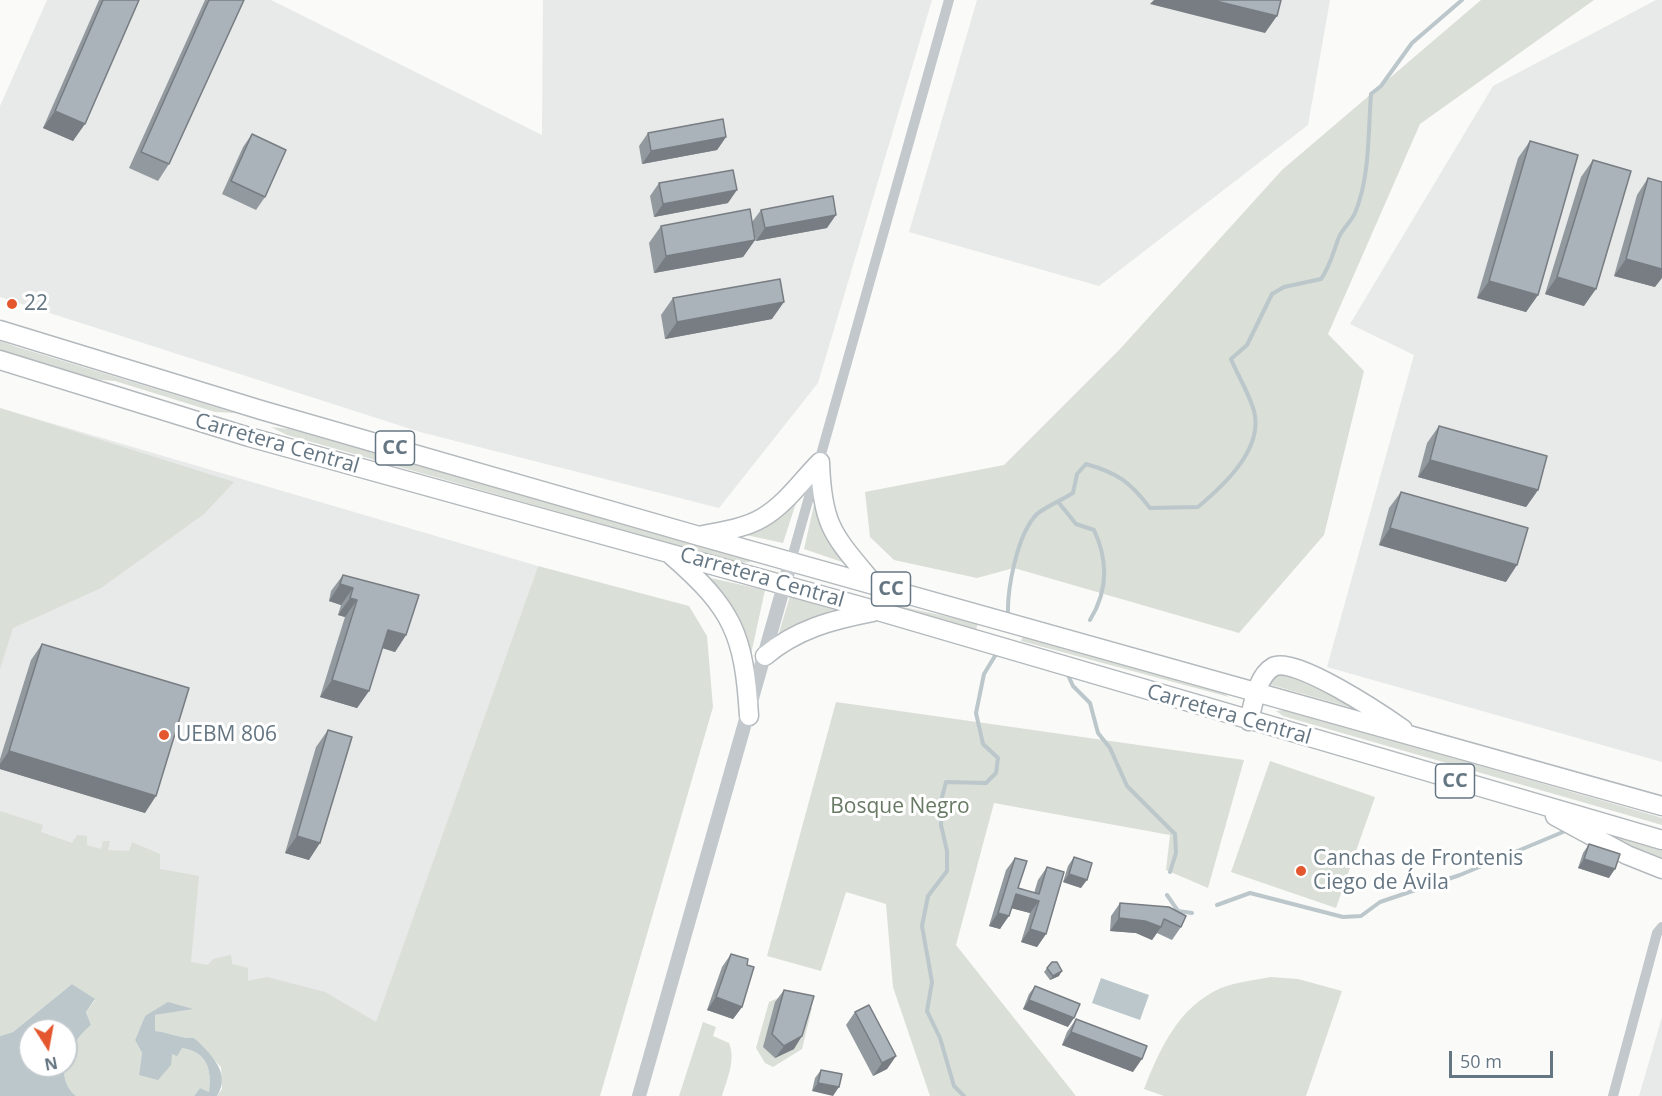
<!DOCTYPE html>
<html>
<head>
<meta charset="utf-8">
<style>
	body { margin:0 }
	#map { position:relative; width:1662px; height:1096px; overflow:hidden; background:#fafaf8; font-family:"Open Sans",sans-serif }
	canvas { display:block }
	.north { position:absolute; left:18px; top:1018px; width:60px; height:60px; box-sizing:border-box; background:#fff; border:2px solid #c1c8cd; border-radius:50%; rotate:169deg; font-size:16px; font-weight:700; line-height:24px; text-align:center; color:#657683 }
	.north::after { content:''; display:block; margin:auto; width:21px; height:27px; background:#e4572e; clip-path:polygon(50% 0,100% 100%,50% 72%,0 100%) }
	.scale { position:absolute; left:1449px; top:1051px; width:104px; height:27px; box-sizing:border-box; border:3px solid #657683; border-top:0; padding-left:8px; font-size:18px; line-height:21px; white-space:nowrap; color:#657683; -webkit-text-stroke:4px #fff; paint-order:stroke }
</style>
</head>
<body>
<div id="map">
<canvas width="1662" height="1096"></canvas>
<div class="north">N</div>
<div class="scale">50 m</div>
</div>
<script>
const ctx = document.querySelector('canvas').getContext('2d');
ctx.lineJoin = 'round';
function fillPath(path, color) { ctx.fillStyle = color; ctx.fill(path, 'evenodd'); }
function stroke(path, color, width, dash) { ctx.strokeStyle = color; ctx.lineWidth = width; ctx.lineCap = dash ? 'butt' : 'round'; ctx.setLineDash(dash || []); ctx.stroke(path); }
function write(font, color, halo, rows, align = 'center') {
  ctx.font = font + ' "Open Sans",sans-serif'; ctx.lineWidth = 6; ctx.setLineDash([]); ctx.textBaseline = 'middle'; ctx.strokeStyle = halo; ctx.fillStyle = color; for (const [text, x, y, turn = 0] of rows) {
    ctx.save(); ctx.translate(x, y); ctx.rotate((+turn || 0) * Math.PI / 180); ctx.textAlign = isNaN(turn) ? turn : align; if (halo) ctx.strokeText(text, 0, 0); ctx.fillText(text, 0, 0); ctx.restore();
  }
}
fillPath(new Path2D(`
	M 47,0 L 271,0 L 542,135 L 543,0 L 932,0 L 818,383 L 719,508 L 420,432 L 0,297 L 0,106 Z
	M 977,0 L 1330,0 L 1308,125 L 1099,286 L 909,232 Z
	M 1656,0 L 1662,0 L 1662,762 L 1327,667 L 1414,355 L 1350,324 L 1493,86 Z
	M 0,408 L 538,566 L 376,1023 L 0,948 Z
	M 1662,1017 L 1662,1096 L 1639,1096 Z`), '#e8e9e9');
fillPath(new Path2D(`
	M 1481,0 L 1594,0 L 1420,124 L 1328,334 L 1364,371 L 1324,535 L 1239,633 L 1014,568 L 977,578 L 894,560 L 870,537 L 865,492 L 1004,465 L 1120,349 L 1282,170 Z
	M 0,341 L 17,347 L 235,413 L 215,412 L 115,381 L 92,379 L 0,351 Z
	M 0,408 L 234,482 L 204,514 L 101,588 L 13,628 L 0,669 Z
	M 271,427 L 289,429 L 741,556 L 751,562 L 739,563 L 287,435 Z
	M 816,496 L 848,564 L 804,549 Z
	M 797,500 L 783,543 L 737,533 Z
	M 538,566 L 689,606 L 707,636 L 713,707 L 600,1096 L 217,1096 L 222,1089 L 221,1067 L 194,1038 C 180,1039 169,1032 155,1031 L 155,1015 L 191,1009 L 145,1016 L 135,1040 L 142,1053 L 139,1075 L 182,1048 C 207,1052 212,1069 209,1092 L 200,1088 L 194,1096 L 76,1096 C 51,1075 71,1042 91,1025 L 86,1012 L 95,1000 L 72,984 L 13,1032 L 0,1036 L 0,811 L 43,825 L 41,832 L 72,843 L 77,835 L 87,836 L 87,845 L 101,849 L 103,841 L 110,841 L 108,850 L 129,851 L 132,842 L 160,854 L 160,869 L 199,876 L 191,962 L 208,965 L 213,959 L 231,955 L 232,964 L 248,968 L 248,981 L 267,977 L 325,992 L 376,1022 Z
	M 706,577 L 765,590 L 750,659 Z
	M 802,581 L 875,601 L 978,623 L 976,630 Z
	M 790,596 L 841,609 L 817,616 L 778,636 Z
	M 1024,634 L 1222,692 L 1229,697 L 1021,641 Z
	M 1286,673 L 1367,712 L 1268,684 L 1271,677 Z
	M 836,702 L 1244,760 L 1208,888 L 1166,870 L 1170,835 L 994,803 L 956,945 L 1076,1096 L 930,1096 L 893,987 L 886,904 L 846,892 L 821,971 L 767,956 Z
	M 1285,710 L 1656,816 L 1662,818 L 1662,825 L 1283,716 L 1276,711 Z
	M 1270,761 L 1375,797 L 1336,908 L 1231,872 Z
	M 1581,825 L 1662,846 L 1662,864 Z
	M 1271,977 L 1298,979 L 1342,991 L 1306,1096 L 1164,1096 L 1144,1089 C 1160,1049 1178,1007 1221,988 C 1236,982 1255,980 1271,977 Z
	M 778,998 L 812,1008 L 802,1049 L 773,1067 L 765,1063 L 756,1048 L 769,1002 Z
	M 703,1022 L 716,1027 L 713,1036 L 729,1043 C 736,1060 727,1079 722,1096 L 679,1096 Z`), '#dadfd7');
fillPath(new Path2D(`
	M 1101,978 L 1149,995 L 1140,1020 L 1092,1003 Z
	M 72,984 L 95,999 L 86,1012 L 91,1025 C 71,1042 51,1075 76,1096 L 0,1096 L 0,1036 L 13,1032 ZM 30,1030 L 66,1030 L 66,1066 L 30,1066 Z
	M 168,1002 L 193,1009 L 155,1015 L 155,1031 C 169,1032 180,1039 194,1038 C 210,1053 232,1073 217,1096 L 194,1096 L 200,1088 L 209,1092 C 212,1069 207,1052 182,1048 L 177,1056 L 172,1054 L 171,1065 L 158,1080 L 139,1075 L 142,1053 L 135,1040 L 145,1016 Z`), '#bbc7cb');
stroke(new Path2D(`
	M 1059,503 L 1076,524 L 1094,530 C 1108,560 1108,591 1090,620
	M 1008,616 C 1007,589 1017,534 1037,514 C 1047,506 1062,500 1073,493 L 1077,474 L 1086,464 C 1118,473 1130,482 1150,508 L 1198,507 C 1223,486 1264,449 1254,411 C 1249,393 1238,376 1231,359 L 1247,345 L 1272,294 L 1284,287 L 1321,279 C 1331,265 1333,252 1339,237 C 1343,228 1351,222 1355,213 C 1370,177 1368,133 1371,94 L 1381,86 L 1412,43 L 1462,0
	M 1067,673 L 1073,686 L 1090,703 L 1098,733 L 1110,748 L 1127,786 L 1175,834 L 1176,853 L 1170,872
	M 1167,895 L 1178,911 L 1192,913
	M 1217,905 L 1250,893 L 1343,917 L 1361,916 L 1380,902 L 1460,875 L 1563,832
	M 964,1096 L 954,1086 L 940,1038 L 927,1011 L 932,982 L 922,926 L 928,896 L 947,871 L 947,851 L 941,825 L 942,797 L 946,782 L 986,783 L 996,773 L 998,758 L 983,744 L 976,713 L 984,674 L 998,651`), '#bbc7cb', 4);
const trunk = new Path2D(`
	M 0,330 L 261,410 L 699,536 L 1662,806
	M 0,360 L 249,437 L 878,611 L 1662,840
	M 820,462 C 822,527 834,536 874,584
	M 703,535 C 723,531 745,528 762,518 C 785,505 802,480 820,462
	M 671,555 C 733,609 744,634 749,716
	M 765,656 C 797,629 832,620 873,612
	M 1249,721 C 1253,705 1257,676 1273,667 C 1294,655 1383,715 1403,729
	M 1555,816 L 1627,855 L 1662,869`);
stroke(trunk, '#b4b9bd', 21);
stroke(new Path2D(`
	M 791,561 L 949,0
	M 1613,1096 L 1657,933 L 1662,927`), '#c3c8cc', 10);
stroke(new Path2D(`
	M 639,1096 L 791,561`), '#c3c8cc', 14);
stroke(trunk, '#fff', 18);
fillPath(new Path2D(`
	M 99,0 L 139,0 L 73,141 L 43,128 Z
	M 205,0 L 244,0 L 169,164 L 158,181 L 129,168 Z
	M 648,133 L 726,137 L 717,150 L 642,164 L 639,146 Z
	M 252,134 L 265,197 L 256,210 L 222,194 L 243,147 Z
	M 1530,141 L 1538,295 L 1526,312 L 1477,298 L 1518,158 Z
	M 1593,160 L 1584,306 L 1545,294 L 1581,177 Z
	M 1648,178 L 1655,287 L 1614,276 L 1637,195 Z
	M 659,183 L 728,203 L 654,217 L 650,196 Z
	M 761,210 L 827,228 L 756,241 L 752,222 Z
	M 661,226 L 755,240 L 743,257 L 654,273 L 649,243 Z
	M 673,298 L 772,319 L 665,339 L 661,315 Z
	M 1439,426 L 1538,490 L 1526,507 L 1418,477 L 1427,443 Z
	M 1401,492 L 1506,582 L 1379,545 L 1389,508 Z
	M 343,575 L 406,635 L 395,652 L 382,648 L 369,691 L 357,708 L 320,697 L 345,617 L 338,615 L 341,605 L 329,601 L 331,591 Z
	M 42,644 L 145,813 L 0,769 L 0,759 L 31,660 Z
	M 328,730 L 309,860 L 285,853 L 316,747 Z
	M 1589,844 L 1609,878 L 1578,868 L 1583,853 Z
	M 1074,857 L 1081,888 L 1063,882 L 1068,866 Z
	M 1015,858 L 1018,888 L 1034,893 L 1038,880 L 1047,867 L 1046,934 L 1037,947 L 1021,942 L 1030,913 L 1011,908 L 1000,929 L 989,926 L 1006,870 Z
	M 1120,903 L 1169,907 L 1181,927 L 1172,940 L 1157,933 L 1152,940 L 1136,933 L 1110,931 L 1111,916 Z
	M 731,954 L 747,965 L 742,1007 L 733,1019 L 707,1010 L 722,967 Z
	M 1052,962 L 1059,976 L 1050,980 L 1044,972 Z
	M 1035,986 L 1068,1027 L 1023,1009 L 1029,994 Z
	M 784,990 L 794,1049 L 775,1058 L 763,1047 L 775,1002 Z
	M 855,1012 L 896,1056 L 887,1069 L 873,1076 L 846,1025 Z
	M 1076,1019 L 1133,1072 L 1062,1045 L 1067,1032 Z
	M 821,1070 L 842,1074 L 812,1091 L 815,1078 Z`), '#929a9f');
fillPath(new Path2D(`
	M 1154,0 L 1212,0 L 1277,16 L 1265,33 L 1150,4 Z
	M 55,111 L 85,124 L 73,141 L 43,128 Z
	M 726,137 L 717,150 L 642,164 L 651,151 Z
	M 737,190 L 728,203 L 654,217 L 663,204 Z
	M 836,215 L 827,228 L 756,241 L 765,228 Z
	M 755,240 L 743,257 L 654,273 L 666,256 Z
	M 1626,259 L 1662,269 L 1662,278 L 1655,287 L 1614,276 Z
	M 1557,277 L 1596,289 L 1584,306 L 1545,294 Z
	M 1489,281 L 1538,295 L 1526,312 L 1477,298 Z
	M 784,302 L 772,319 L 665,339 L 677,322 Z
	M 1430,460 L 1538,490 L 1526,507 L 1418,477 Z
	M 1390,528 L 1517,565 L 1506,582 L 1379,545 Z
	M 340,584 L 353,588 L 341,605 L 329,601 Z
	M 350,598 L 357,600 L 345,617 L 338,615 Z
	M 388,630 L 406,635 L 395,652 L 376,646 Z
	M 332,680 L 369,691 L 357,708 L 320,697 Z
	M 9,751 L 156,796 L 145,813 L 0,769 L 0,764 Z
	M 297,836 L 320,843 L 309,860 L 285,853 Z
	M 1584,859 L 1615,869 L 1609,878 L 1578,868 Z
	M 1069,874 L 1087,880 L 1081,888 L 1063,882 Z
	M 1016,894 L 1039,901 L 1030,913 L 1007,907 Z
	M 998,913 L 1009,916 L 1000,929 L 989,926 Z
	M 1119,918 L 1145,921 L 1161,927 L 1152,940 L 1136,933 L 1110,931 Z
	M 1030,929 L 1046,934 L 1037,947 L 1021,942 Z
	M 1062,971 L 1059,976 L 1050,980 L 1053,976 Z
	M 716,997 L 742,1007 L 733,1019 L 707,1010 Z
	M 1029,1000 L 1074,1018 L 1068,1027 L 1023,1009 Z
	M 1071,1032 L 1142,1059 L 1133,1072 L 1062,1045 Z
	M 802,1036 L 794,1049 L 775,1058 L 784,1046 Z
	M 896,1056 L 887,1069 L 873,1076 L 882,1063 Z
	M 818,1083 L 839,1087 L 833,1096 L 812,1091 Z`), '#777d82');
const building = new Path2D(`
	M 103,0 L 139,0 L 85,124 L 55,111 Z
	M 209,0 L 244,0 L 169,164 L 141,152 Z
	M 1212,0 L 1281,0 L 1277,16 Z
	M 723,119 L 726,137 L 651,151 L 648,133 Z
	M 252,134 L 286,150 L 265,197 L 231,181 Z
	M 1530,141 L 1578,155 L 1538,295 L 1489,281 Z
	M 1593,160 L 1631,171 L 1596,289 L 1557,277 Z
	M 733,170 L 737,190 L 663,204 L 659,183 Z
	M 1648,178 L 1662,182 L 1662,269 L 1626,259 Z
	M 833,196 L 836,215 L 765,228 L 761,210 Z
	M 750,209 L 755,240 L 666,256 L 661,226 Z
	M 780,279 L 784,302 L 677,322 L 673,298 Z
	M 1439,426 L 1547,456 L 1538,490 L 1430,460 Z
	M 1401,492 L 1528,528 L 1517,565 L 1390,528 Z
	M 343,575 L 419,595 L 406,635 L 388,630 L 369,691 L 332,680 L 357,600 L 350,598 L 353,588 L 340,584 Z
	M 42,644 L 189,688 L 156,796 L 9,751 Z
	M 328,730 L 352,737 L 320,843 L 297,836 Z
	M 1589,844 L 1620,854 L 1615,869 L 1584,859 Z
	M 1074,857 L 1092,863 L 1087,880 L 1069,874 Z
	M 1015,858 L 1027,861 L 1018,888 L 1039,894 L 1047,867 L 1064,872 L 1046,934 L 1030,929 L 1039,901 L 1016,894 L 1009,916 L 998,913 Z
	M 1120,903 L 1169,907 L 1186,916 L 1181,927 L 1164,919 L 1161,927 L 1145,921 L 1119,918 Z
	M 731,954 L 748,959 L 747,965 L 754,967 L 742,1007 L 716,997 Z
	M 1052,962 L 1057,962 L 1062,971 L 1053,976 L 1047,968 Z
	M 1035,986 L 1080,1004 L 1074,1018 L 1029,1000 Z
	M 784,990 L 814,996 L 802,1036 L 784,1046 L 772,1034 Z
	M 869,1005 L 896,1056 L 882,1063 L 855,1012 Z
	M 1076,1019 L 1147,1046 L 1142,1059 L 1071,1032 Z
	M 821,1070 L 842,1074 L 839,1087 L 818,1083 Z`);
fillPath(building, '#aab3b9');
stroke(building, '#777d82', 1.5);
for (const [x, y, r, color] of [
	[12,304,6,"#e4572e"],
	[164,735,6,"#e4572e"],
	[1301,871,6,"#e4572e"]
]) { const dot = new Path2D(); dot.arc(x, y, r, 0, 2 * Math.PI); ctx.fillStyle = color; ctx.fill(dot); stroke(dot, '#fff', 2); }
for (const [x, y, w] of [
	[395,448,39],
	[891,589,39],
	[1455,781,39]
]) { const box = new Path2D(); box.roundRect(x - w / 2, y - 17, w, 34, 4.5); ctx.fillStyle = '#fff'; ctx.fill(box); stroke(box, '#657683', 1.5); }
write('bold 20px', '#657683', null, [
	["CC",395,448],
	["CC",891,589],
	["CC",1455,781]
]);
write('21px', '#657683', '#fff', [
	["22",24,304],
	["UEBM 806",176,735],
	["Canchas de Frontenis",1313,859],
	["Ciego de Ávila",1313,883]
], 'left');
write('21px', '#657683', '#fff', [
	["Carretera Central",277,444,16],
	["Carretera Central",762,578,16],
	["Carretera Central",1229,715,16]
]);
write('21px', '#687a64', '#fff', [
	["Bosque Negro",900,807]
]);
</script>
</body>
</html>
